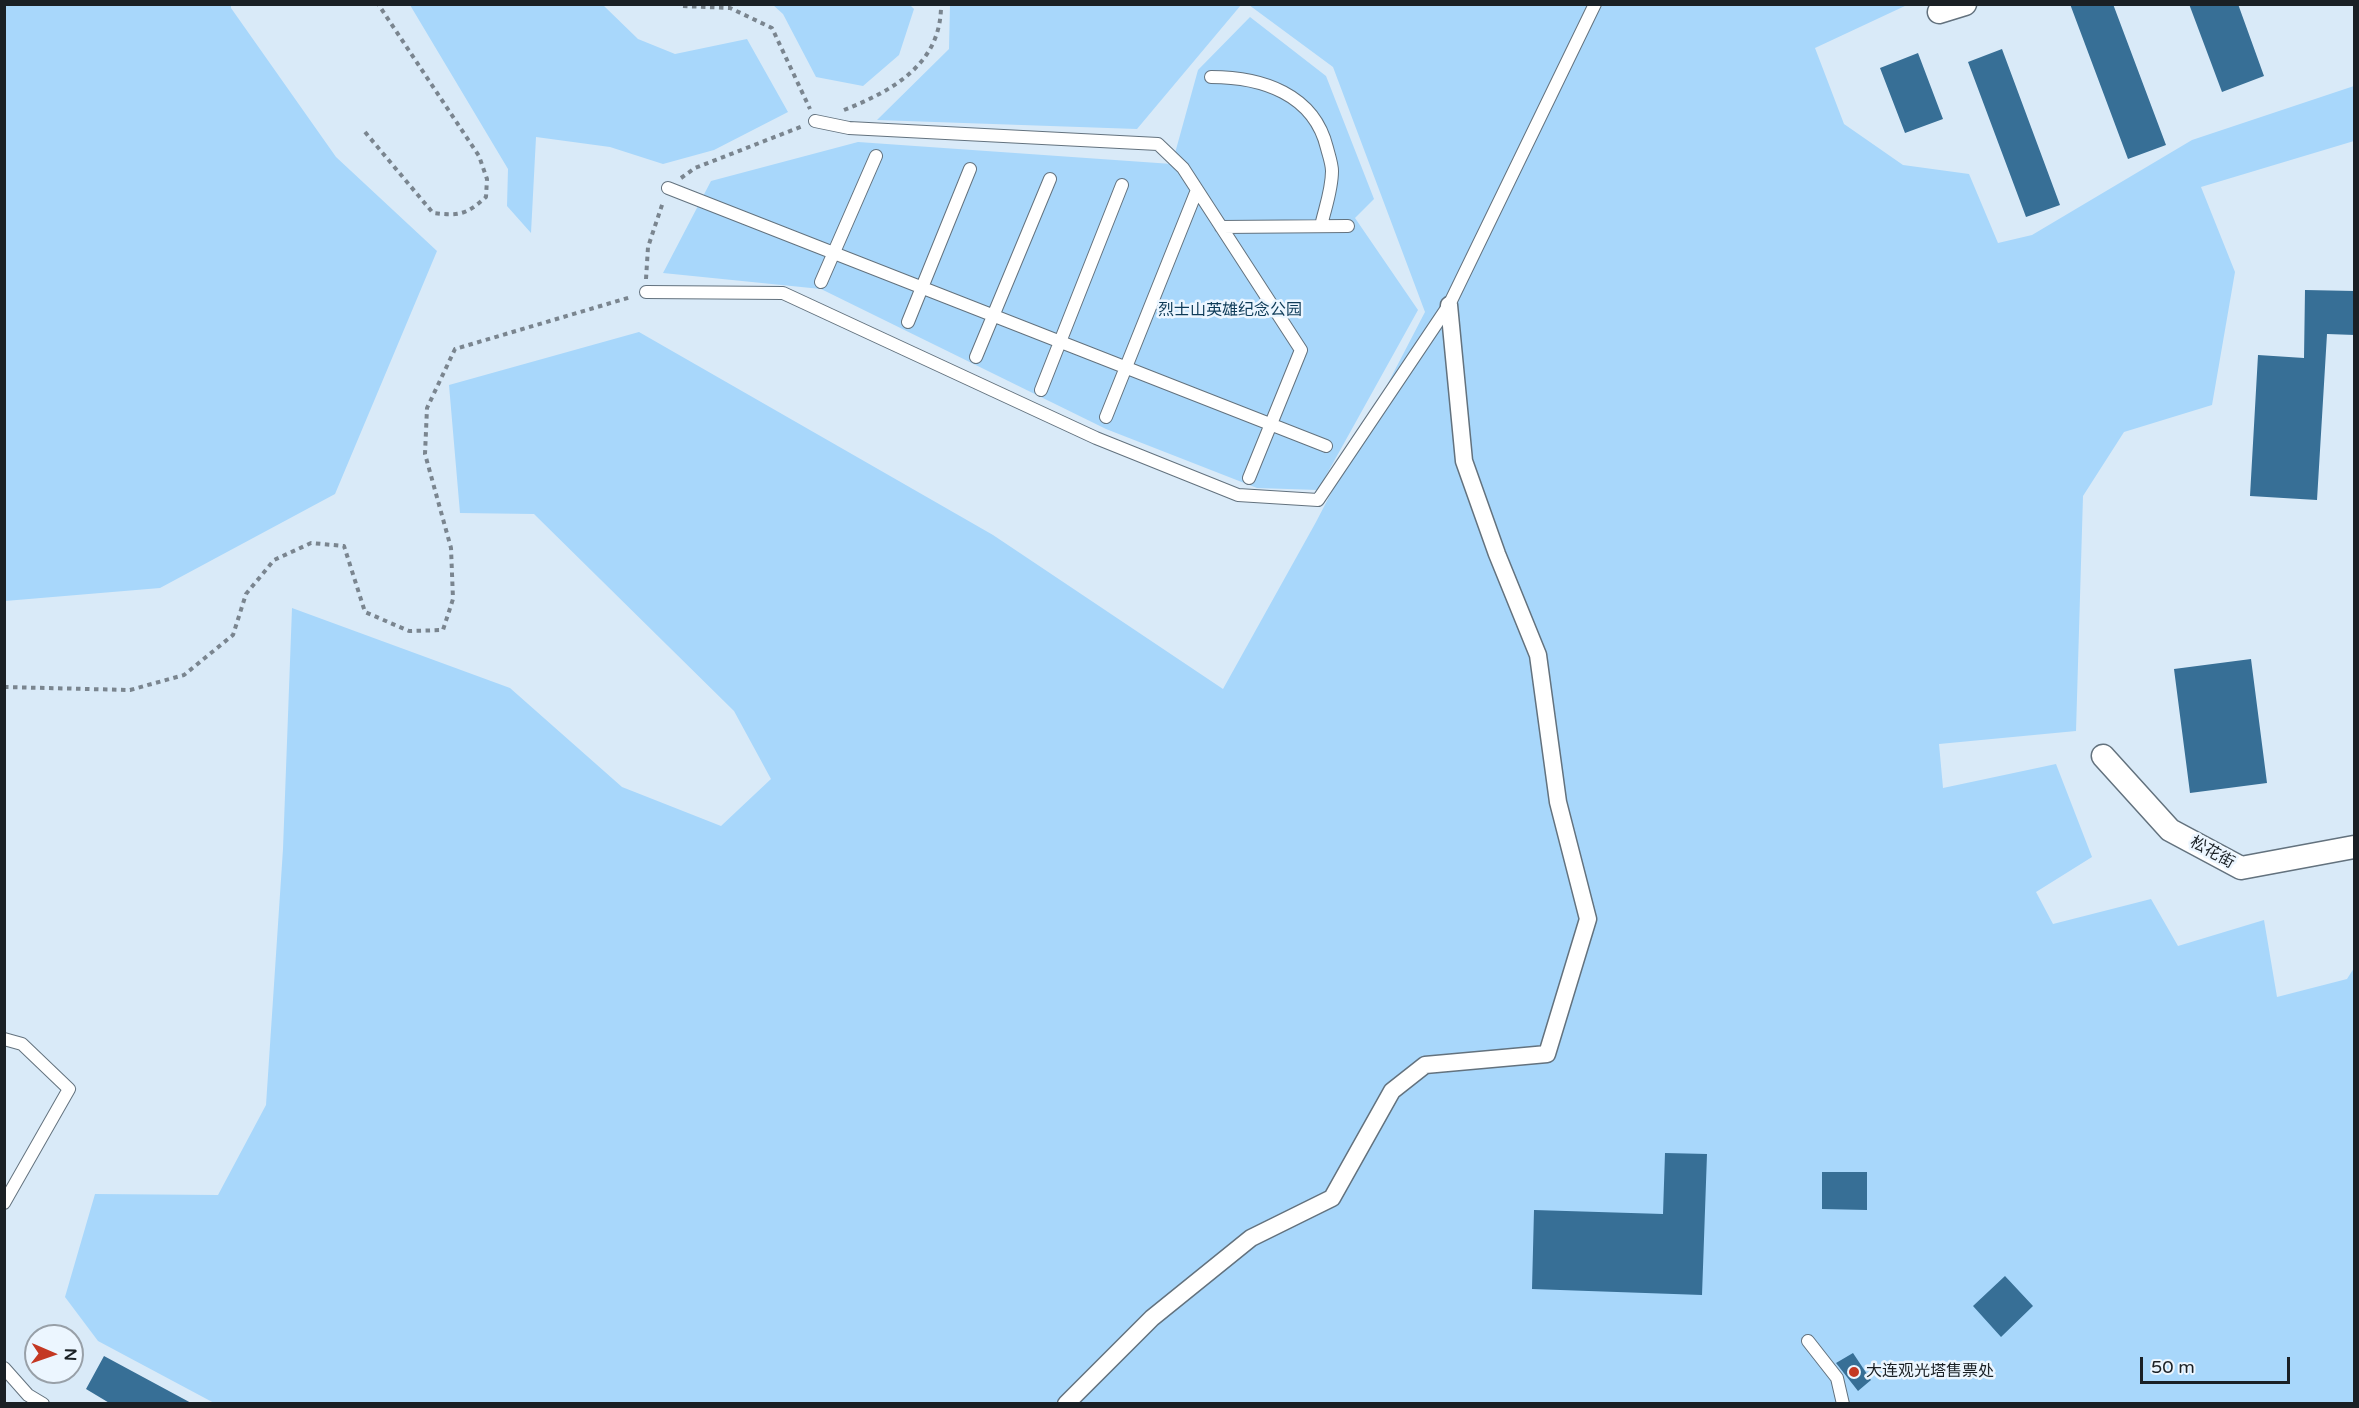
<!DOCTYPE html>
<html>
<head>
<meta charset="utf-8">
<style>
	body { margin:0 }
	#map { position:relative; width:2359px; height:1408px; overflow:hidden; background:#d9eaf8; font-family:"Varela Round",sans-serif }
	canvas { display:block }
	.frame { position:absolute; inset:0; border:6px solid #1a2025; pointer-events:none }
	.north { position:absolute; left:24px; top:1324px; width:60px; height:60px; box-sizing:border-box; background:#ecf6ff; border:2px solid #98a0a8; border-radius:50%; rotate:92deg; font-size:16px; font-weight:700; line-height:24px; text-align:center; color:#1a2025 }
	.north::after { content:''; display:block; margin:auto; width:21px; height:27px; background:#c43823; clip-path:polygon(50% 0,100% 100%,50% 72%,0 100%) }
	.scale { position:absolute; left:2140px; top:1357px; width:150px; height:27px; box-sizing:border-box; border:3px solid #1a2025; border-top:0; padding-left:8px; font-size:18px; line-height:21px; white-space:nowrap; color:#1a2025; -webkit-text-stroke:4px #ecf6ff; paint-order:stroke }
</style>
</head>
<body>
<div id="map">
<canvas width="2359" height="1408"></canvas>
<div class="frame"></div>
<div class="north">N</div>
<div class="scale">50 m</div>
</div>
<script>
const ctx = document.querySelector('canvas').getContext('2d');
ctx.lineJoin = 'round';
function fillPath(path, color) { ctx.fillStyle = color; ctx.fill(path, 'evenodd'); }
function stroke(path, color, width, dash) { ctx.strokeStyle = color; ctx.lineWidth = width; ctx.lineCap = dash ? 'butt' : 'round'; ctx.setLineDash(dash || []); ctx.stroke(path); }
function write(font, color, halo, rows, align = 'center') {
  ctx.font = font + ' "Varela Round","Noto Sans SC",sans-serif'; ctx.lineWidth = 5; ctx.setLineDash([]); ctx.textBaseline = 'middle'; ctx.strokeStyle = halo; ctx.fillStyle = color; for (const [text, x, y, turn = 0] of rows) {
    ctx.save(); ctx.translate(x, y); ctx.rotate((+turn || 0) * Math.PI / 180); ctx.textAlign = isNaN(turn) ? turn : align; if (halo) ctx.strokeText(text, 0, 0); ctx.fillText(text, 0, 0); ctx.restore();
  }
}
fillPath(new Path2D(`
	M 5,4 L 231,5 L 231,8 L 336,157 L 437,251 L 335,494 L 160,588 L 5,601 Z
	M 410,5 L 603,5 L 638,39 L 675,54 L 747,39 L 788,112 L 714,150 L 663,164 L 610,147 L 536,137 L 531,233 L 507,206 L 508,169 Z
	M 910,5 L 914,9 L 899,55 L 863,86 L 816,77 L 783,14 L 773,5 Z
	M 950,5 L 950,4 L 1241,5 L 1137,129 L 877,120 L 949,49 Z
	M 1249,5 L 1907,5 L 1815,48 L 1844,124 L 1903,165 L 1969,174 L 1998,243 L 2032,235 L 2192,140 L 2354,86 L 2354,141 L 2201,187 L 2235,272 L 2212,405 L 2124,432 L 2083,496 L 2076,731 L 1939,744 L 1943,788 L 2056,764 L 2092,857 L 2036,892 L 2053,924 L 2151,899 L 2178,946 L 2264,920 L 2277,997 L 2347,979 L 2354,968 L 2354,1403 L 216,1404 L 98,1341 L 65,1297 L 95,1194 L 218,1195 L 266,1105 L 283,849 L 292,608 L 510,688 L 622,787 L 721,826 L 771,779 L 734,711 L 534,514 L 460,513 L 449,385 L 639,332 L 993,535 L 1223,689 L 1316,522 L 1425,312 L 1333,67 Z
	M 1250,17 L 1326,76 L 1374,199 L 1355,218 L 1418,310 L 1318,490 L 1257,488 L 1106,429 L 821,289 L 663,273 L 711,181 L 858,142 L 1172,164 L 1198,70 Z`), '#a8d7fb');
fillPath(new Path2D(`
	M 2070,4 L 2113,4 L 2166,145 L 2128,159 Z
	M 2189,4 L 2238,4 L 2264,76 L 2222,92 Z
	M 2002,49 L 2060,205 L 2026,217 L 1968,62 Z
	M 1918,53 L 1943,119 L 1905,133 L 1880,68 Z
	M 2305,290 L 2355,291 L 2355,335 L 2327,334 L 2317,500 L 2250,496 L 2258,355 L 2304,358 Z
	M 2251,659 L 2267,783 L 2190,793 L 2174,669 Z
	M 1665,1153 L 1707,1154 L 1702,1295 L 1532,1289 L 1534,1210 L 1663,1214 Z
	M 1822,1172 L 1867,1172 L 1867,1210 L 1822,1209 Z
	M 2005,1276 L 2033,1306 L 2001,1337 L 1973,1306 Z
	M 1853,1353 L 1871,1380 L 1858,1391 L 1836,1363 Z
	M 104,1356 L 193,1404 L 111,1404 L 86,1389 Z`), '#376f96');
const service = new Path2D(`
	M 1211,77 C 1262,77 1314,94 1327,148 C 1329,156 1332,164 1332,171 C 1332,190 1325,208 1321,226
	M 815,121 L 849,128 L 1158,144 L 1183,168 L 1301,350 L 1249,478
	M 668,188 L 1326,446
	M 1221,227 L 1348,226
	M 821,282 L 876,156
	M 646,292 L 783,293 L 1096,438 L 1238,495 L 1318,500 L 1449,305 L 1595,4
	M 908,322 L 970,169
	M 976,357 L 1050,179
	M 1041,390 L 1122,185
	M 1106,417 L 1197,190
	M 4,1039 L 22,1044 L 69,1089 L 4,1203
	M 1808,1341 L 1837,1378 L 1843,1404
	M 4,1368 L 28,1395 L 43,1404`);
const pedestrian = new Path2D(`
	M 1066,1404 L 1152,1318 L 1251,1238 L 1332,1198 L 1392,1091 L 1425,1065 L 1547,1054 L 1588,919 L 1558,802 L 1538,655 L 1497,554 L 1464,461 L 1449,305`);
const minor = new Path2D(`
	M 1939,12 L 1965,4
	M 2103,756 L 2170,830 L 2241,868 L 2354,847`);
stroke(service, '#63727e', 14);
stroke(pedestrian, '#63727e', 19);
stroke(minor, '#63727e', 25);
stroke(new Path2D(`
	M 683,6 L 730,8 L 772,28 L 810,109
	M 844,110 C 892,91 942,64 941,4
	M 365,132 L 433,213 C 459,216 466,215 486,197 L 487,179 L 479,156 L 378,4
	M 681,178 L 695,168 L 803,126
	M 646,279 L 648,247 L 663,202
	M 4,687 L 130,690 L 184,675 L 233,635 L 246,594 L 274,560 L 311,543 L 344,546 L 365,612 L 409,631 L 443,630 L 453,599 L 451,548 L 425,454 L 427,408 L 455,349 L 631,297`), '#7a858f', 4, [4.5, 4.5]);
stroke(service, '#fff', 12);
stroke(pedestrian, '#fff', 16);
stroke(minor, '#fff', 22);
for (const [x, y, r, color] of [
	[1854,1372,6,"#c43823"]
]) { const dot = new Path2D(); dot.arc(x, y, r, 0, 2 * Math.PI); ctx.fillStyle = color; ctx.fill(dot); stroke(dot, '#ecf6ff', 2); }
write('16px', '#0e3b58', '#ecf6ff', [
	["烈士山英雄纪念公园",1230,311]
]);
write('16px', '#1a2025', '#ecf6ff', [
	["松花街",2212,853,29]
]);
write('16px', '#1a2025', '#ecf6ff', [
	["大连观光塔售票处",1866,1372]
], 'left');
</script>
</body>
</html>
